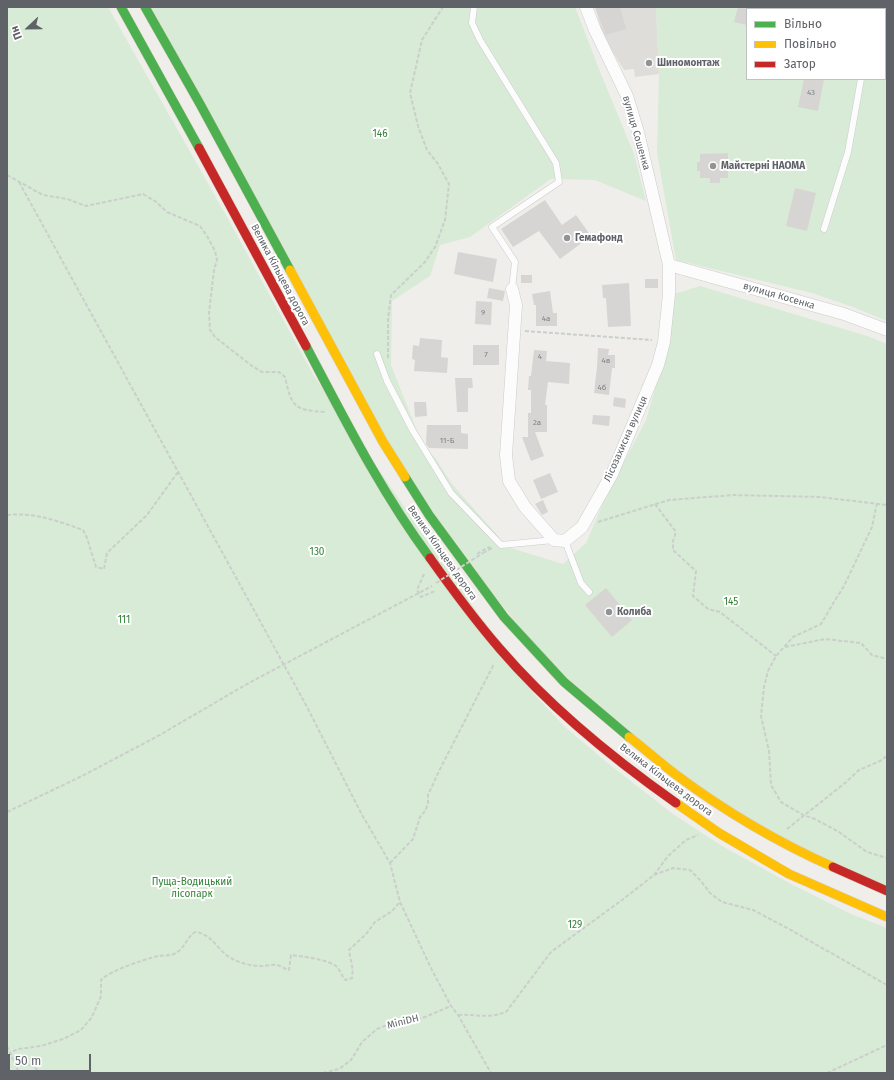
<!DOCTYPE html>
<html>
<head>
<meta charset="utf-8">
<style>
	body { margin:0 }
	#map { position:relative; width:894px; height:1080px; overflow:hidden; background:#efeeea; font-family:"Fira Sans",sans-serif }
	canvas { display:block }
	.frame { position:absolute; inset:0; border:8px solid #5f6368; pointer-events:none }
	.legend { position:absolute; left:746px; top:8px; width:140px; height:72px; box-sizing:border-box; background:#fff; border:1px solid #bfc1c3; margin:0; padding:5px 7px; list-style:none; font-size:12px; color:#5f6368 }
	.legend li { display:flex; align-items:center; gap:8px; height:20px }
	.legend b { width:20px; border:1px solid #bfc1c3 }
	.north { position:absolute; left:8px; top:8px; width:40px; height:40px; -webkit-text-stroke:3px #fff; paint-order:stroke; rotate:248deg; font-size:11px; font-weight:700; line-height:16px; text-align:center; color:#5f6368 }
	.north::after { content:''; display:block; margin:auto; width:14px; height:18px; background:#5f6368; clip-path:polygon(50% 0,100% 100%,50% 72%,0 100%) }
	.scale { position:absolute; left:8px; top:1054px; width:83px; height:18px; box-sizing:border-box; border:2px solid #5f6368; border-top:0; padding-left:5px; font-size:12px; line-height:14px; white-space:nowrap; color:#5f6368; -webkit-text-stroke:3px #fff; paint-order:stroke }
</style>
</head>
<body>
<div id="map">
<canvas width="894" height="1080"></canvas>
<div class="frame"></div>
<ul class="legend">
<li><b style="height:5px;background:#4caf50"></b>Вільно</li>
<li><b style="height:5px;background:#ffc107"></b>Повільно</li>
<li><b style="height:5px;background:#c62828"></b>Затор</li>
</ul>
<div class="north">Пн</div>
<div class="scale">50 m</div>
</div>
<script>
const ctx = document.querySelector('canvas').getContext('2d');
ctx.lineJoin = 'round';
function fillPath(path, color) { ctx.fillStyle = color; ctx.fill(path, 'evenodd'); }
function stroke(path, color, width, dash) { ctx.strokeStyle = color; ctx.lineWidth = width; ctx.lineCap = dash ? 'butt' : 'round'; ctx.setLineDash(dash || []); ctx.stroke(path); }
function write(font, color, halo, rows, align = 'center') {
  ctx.font = font + ' "Fira Sans",sans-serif'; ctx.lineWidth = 4; ctx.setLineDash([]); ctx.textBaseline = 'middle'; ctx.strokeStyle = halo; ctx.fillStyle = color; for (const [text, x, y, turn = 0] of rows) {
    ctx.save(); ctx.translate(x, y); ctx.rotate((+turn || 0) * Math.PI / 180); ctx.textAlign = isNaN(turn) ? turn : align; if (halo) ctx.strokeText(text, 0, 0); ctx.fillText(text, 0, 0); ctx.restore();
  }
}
fillPath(new Path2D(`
	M 595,7 L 656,7 L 659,74 L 635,77 L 634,69 L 624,70 L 603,36 Z`), '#dfddda');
fillPath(new Path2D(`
	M 7,7 L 108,7 L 227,217 L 314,376 L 533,693 L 565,727 L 610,765 L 673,814 L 722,846 L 789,883 L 851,914 L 887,928 L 887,1073 L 7,1073 Z
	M 145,7 L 575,7 L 601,74 L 634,154 L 646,201 L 595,180 L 551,179 L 470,237 L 440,245 L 430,276 L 392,301 L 391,365 L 419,436 L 426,448 L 436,459 L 452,484 L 498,536 L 501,545 L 563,564 L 586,543 L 604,501 L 646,420 L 669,342 L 674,294 L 700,286 L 867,336 L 887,344 L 887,891 L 732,813 L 564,682 L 429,515 Z
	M 656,7 L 887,7 L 887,321 L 853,307 L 812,293 L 676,260 L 657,153 L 659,75 ZM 747,9 L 885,9 L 885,79 L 747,79 Z`), '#d8ebd6');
fillPath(new Path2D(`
	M 595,7 L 620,7 L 626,29 L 606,35 Z
	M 738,7 L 747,7 L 747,25 L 734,22 Z
	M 804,79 L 824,79 L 818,111 L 798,107 Z
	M 728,153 L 728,178 L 720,178 L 720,183 L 710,183 L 710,178 L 700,178 L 700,171 L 697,171 L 697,162 L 700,162 L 700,154 Z
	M 795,188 L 816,193 L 807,231 L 786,226 Z
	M 545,200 L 562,225 L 576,215 L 591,236 L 560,259 L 539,231 L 513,247 L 501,229 Z
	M 458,252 L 497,259 L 493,282 L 454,274 Z
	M 521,275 L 532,275 L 532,283 L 521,283 Z
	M 645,279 L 658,279 L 658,288 L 645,288 Z
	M 629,283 L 631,326 L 608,327 L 606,298 L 603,298 L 602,285 Z
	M 489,288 L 505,291 L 503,301 L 487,298 Z
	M 550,291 L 553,313 L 557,313 L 557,326 L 536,326 L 536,305 L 534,305 L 532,294 Z
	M 476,301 L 492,302 L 491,325 L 475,324 Z
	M 420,338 L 442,340 L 441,357 L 448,358 L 447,373 L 414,371 L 415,360 L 412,359 L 413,345 L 419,346 Z
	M 473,345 L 499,345 L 499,365 L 473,365 Z
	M 598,348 L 609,349 L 608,355 L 615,355 L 615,368 L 612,368 L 609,395 L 594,393 L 597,367 Z
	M 534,350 L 547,351 L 546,361 L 570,363 L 569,384 L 548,382 L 545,405 L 547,405 L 547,432 L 535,432 L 544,456 L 531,461 L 522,437 L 528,437 L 528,413 L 531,413 L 531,390 L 528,390 L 529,376 L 531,376 Z
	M 455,378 L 472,378 L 473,388 L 468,388 L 468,412 L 457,412 Z
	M 614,397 L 626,399 L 625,408 L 613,406 Z
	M 414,402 L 426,402 L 427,416 L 415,417 Z
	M 593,415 L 610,416 L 609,426 L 592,424 Z
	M 427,425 L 461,425 L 461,433 L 468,434 L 468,449 L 429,448 L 426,444 Z
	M 550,473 L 558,492 L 541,499 L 533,480 Z
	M 543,500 L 548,512 L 542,515 L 535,504 Z
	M 606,588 L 632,620 L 612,637 L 585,605 Z`), '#d6d5d3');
const lane = new Path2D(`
	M 474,7 L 472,23 L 480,40 L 556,163 L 559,182 L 492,227 L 515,262 L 512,289
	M 871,9 L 872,7
	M 824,229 L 848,152 L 861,79
	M 377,354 L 387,381 L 413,431 L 451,493 L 501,545 L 554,540
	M 565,541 L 581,583 L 589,592`);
const street = new Path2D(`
	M 669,265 L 844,314 L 887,330
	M 512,289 L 516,305 L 506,455 L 509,481 L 525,507 L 554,540 L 565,541 L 582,527 L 612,474 L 658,365 L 664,342 L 669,294 L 669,265 L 638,132 L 627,96 L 595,30 L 586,7`);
const fast = new Path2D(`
	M 121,7 L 199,148
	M 145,7 L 200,104 L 290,270
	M 306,346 C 344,418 381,492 430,558
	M 405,477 L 429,515 L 504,617 L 564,682 L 629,737`);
const slow = new Path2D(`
	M 290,270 L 383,442 L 405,477
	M 629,737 C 645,749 659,762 675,774 C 723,810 777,842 833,867
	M 676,803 L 719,833 L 789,874 L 887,917`);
const jam = new Path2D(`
	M 199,148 L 306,346
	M 430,558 C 452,589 475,620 500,649 C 549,706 615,760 676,803
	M 833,867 L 887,891`);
stroke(lane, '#cbcccc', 7);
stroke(street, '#cbcccc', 13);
stroke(fast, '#d7ceb8', 10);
stroke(slow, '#d7ceb8', 10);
stroke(jam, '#d7ceb8', 10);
stroke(new Path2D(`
	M 7,175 L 43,195 L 67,199 L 86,206 L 143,194 L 155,201 L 167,212 L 200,226 L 207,236 L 215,251 L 217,260 L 214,270 L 209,313 L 210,330 L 215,337 L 252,366 L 262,372 L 279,372 L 285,377 C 292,408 294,410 326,412
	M 19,182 L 306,705 L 361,813 L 390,863 L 400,902 L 431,968 L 451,1006 L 458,1015 L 491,1073
	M 525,331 L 652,340
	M 388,358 L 388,319 L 391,295 L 425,262 L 435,247 L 445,220 L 449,184 L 438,164 L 427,150 L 418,126 L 410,93 L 422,40 L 443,7
	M 877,503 L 872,527 L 844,586 L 834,602 L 821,624 L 793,637 L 776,656 L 768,671 L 764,687 L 761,716 L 769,751 L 771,785 L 781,802 L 803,815 L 815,819 L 839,832 L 867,852 L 887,858
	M 655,504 L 676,532 L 673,541 L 673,550 L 696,571 L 693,596 L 708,609 L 720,612 L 776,656
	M 7,515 C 34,512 58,521 83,530 L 87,538 L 96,567 L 104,569 L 107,553 L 147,515 L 178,472
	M 598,522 L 669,500 L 733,495 L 820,497 L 887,505
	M 483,553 L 492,548
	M 477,554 L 489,547 L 490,549
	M 424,574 L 417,590 L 421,597 L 435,591
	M 785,647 L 825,639 L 861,643 L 872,655 L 887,659
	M 7,812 L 82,776 L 158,736 L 247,684 L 432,586
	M 787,829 L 845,783 L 859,770 L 880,761 L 887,756
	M 390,863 L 413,839 L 420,817 L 425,811 L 428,804 L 428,795 L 439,771 L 494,664
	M 654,875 L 673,868 L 690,870 L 701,881 L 710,893 L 722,902 L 753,910 L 789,929 L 887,985
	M 458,1015 C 476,1014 488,1019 506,1012 L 551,952 L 622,900 L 654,875 L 668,856 L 686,840 L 698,835
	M 7,1046 L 19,1073
	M 43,1073 L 10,1053 L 18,1049 L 41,1046 L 63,1039 L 81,1030 L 92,1017 L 101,996 L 101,980 C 111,970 143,960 158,956 C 163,955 169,956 174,954 C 185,949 186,938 195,932 C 211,933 217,949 229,957 C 239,963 250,966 262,966 C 267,966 273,964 277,965 C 281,966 285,969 289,970 L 291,955 C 302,956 330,960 337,967 C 340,970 342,976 345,980 L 352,978 C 354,968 350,959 349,950 L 367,933 L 375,922 L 392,911 L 400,902
	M 323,1073 L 339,1069 L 351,1060 L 362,1042 L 377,1029 L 392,1023 L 414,1020 L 425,1017 L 451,1006
	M 827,1073 L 887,1045`), '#cacfcc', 2, [4, 2]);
stroke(lane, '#fdfcfc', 6);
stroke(street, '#fdfcfc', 12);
stroke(fast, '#4caf50', 9);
stroke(slow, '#ffc107', 9);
stroke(jam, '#c62828', 9);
stroke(new Path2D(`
	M 436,583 L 483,553`), '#cacfcc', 2, [4, 2]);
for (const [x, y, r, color] of [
	[649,63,4,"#919496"],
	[713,166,4,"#919496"],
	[567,238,4,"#919496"],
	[609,612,4,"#919496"]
]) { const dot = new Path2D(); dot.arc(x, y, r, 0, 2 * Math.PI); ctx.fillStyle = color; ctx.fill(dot); stroke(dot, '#fff', 1.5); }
write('8px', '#7e8184', null, [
	["43",811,93],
	["9",483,313],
	["4а",546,319],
	["7",486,355],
	["4",540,357],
	["4в",606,361],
	["4б",602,388],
	["2а",537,423],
	["11-Б",447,441]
]);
write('bold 10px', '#5f6368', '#fff', [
	["Шиномонтаж",657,63],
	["Майстерні НАОМА",721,166],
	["Гемафонд",575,238],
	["Колиба",617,612]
], 'left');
write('10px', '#5f6368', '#fff', [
	["вулиця Сошенка",636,133,74],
	["Велика Кільцева дорога",280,275,62],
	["вулиця Косенка",779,296,16],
	["Лісозахисна вулиця",626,439,-66],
	["Велика Кільцева дорога",442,553,55],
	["Велика Кільцева дорога",666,780,37],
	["MiniDH",403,1022,-14]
]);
write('10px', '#348238', '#fff', [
	["146",380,134],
	["130",317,552],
	["145",731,602],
	["111",124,620],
	["Пуща-Водицький",192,882],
	["лісопарк",192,894],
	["129",575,925]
]);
</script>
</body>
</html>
